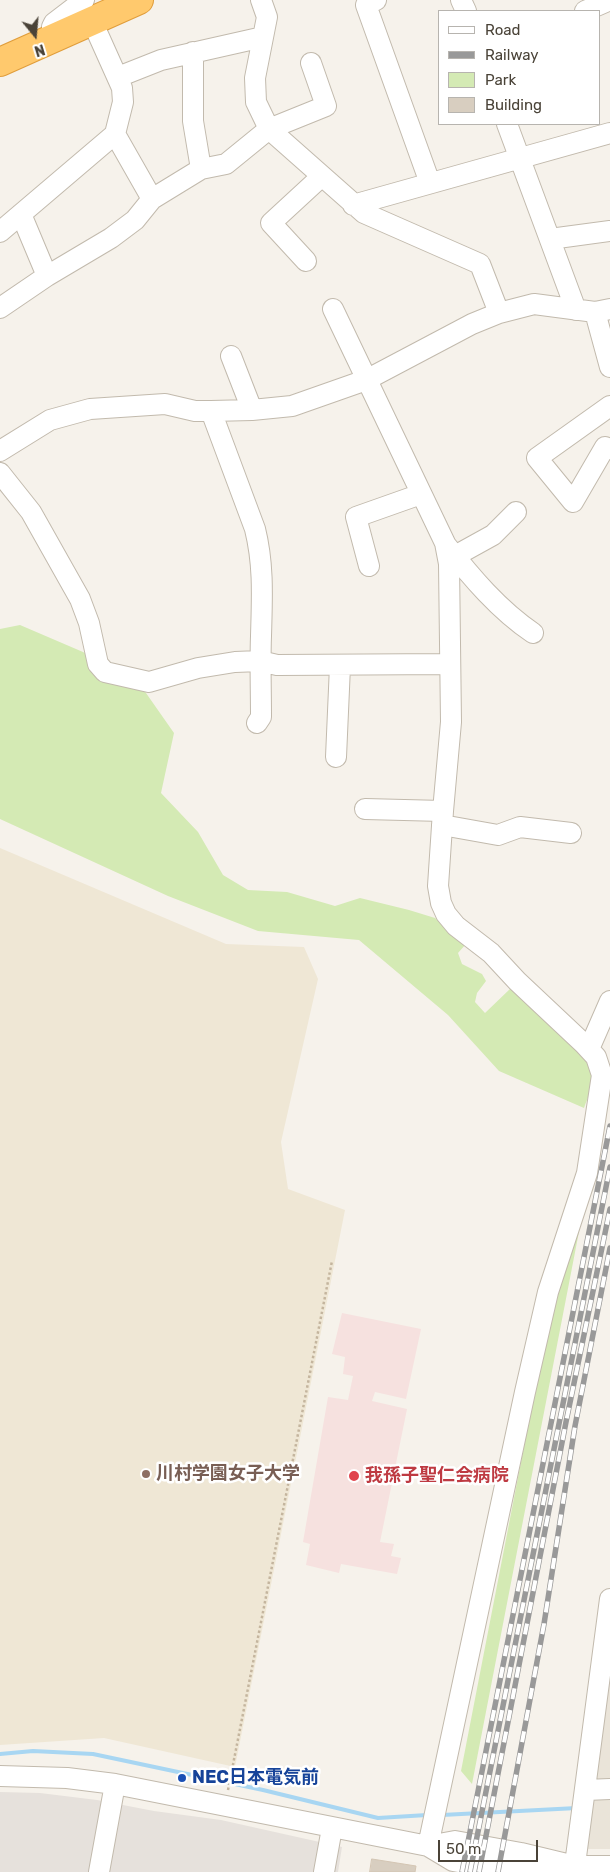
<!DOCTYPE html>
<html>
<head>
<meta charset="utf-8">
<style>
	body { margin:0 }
	#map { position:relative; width:610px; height:1872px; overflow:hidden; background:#f6f2eb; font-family:Rubik,sans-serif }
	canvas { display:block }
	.legend { position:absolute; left:438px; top:10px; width:162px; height:115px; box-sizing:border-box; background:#fff; border:1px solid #b7b4af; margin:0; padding:6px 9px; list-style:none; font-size:15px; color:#4a4338 }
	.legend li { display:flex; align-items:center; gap:10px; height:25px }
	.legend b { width:25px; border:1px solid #b7b4af }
	.north { position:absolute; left:10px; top:10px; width:50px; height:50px; -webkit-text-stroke:4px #fff; paint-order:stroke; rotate:163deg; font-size:14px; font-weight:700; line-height:20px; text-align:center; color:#4a4338 }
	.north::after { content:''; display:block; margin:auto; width:18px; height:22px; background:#4a4338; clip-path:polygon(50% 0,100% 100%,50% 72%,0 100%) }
	.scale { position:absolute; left:438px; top:1840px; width:100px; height:22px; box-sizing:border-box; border:2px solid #4a4338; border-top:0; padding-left:6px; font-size:15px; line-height:18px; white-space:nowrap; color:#4a4338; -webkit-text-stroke:4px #fff; paint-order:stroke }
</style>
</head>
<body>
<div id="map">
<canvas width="610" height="1872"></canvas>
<ul class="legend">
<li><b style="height:6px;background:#fff"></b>Road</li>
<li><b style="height:6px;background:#999"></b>Railway</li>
<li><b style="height:14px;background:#d4eab4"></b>Park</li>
<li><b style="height:14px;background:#d8cec0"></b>Building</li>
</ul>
<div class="north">N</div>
<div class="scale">50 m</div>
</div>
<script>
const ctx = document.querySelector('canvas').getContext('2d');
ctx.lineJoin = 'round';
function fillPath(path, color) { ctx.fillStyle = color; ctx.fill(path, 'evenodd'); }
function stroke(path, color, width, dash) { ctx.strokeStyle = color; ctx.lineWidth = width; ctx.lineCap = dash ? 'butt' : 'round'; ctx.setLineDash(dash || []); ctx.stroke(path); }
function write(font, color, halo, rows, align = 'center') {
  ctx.font = font + ' Rubik,"Noto Sans JP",sans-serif'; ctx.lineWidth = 5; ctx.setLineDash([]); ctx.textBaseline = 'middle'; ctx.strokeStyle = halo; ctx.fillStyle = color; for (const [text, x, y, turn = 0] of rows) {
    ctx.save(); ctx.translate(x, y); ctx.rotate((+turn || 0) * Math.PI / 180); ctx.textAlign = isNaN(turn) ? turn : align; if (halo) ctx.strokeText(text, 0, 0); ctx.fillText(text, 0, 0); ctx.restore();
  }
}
fillPath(new Path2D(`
	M 610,1669 L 610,1849 L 587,1849 Z`), '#eae4d9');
fillPath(new Path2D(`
	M 0,1792 L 40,1793 L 97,1800 L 154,1811 L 221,1820 L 342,1847 L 338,1872 L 0,1872 Z`), '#e6e1dc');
fillPath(new Path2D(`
	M 0,848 L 226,944 L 304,947 L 318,979 L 281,1142 L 288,1189 L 345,1210 L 235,1767 L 104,1738 L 0,1745 Z`), '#efe7d5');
fillPath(new Path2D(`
	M 342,1313 L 421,1329 L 406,1399 L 375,1392 L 372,1401 L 407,1409 L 380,1542 L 394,1544 L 391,1556 L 401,1558 L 397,1574 L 341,1564 L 339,1573 L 306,1565 L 310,1544 L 303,1542 L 328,1397 L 348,1400 L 353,1376 L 343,1374 L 345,1357 L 332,1354 Z`), '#f6e1df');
fillPath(new Path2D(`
	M 20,625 L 83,652 L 139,683 L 174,733 L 161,793 L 198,832 L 223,875 L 248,890 L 287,892 L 335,906 L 360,898 L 409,910 L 435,918 L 466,944 L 458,953 L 462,964 L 482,974 L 486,981 L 477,993 L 475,1002 L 485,1013 L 511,988 C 531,1006 589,1050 593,1075 C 595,1084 587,1099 584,1108 L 499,1071 L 448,1015 L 359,940 L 258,931 L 168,896 L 0,819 L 0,629 Z
	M 583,1211 L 472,1784 L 461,1771 L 547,1328 Z`), '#d4eab4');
stroke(new Path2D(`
	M 0,1754 L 33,1751 L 93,1754 L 263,1790 L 378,1818 L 427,1815
	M 442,1815 L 577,1808`), '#a8d6f2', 4);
const building = new Path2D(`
	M 372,1859 L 416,1866 L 415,1872 L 370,1872 Z`);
fillPath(building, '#d8cec0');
stroke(building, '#d3c5b3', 1);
const minor = new Path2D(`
	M 261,0 L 267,17 L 255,78 L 256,102 L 269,129 L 364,213 L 480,264 L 499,313
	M 376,0 L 366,5 L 430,183
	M 461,0 L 466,11
	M 585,11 L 610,0
	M 92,21 L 122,88 L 123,102 L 115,134 L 152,199
	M 55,37 L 52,27 L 54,23 L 84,0
	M 193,52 L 193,121 L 201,169
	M 118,77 L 161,60 L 263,37
	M 507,124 L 576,310
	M 353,205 L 610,133
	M 21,214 L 47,276
	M 0,232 L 115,134
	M 550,239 L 610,231
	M 306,261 L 271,223 L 322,176
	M 0,308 L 47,276 L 111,238 L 135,220 L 152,199 L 201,169 L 226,164 L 269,129 L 326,106 L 311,63
	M 333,309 L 445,543 L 449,564 L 451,722 L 443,811 L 438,886 L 441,903 L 446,914 L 456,926 L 491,953 L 517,981 L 584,1044 L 596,1057 L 602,1075 L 587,1173 L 548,1292 L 525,1392 L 428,1846
	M 595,312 L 610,367
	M 231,356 L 252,410
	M 610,406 L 537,458 L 573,502 L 605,447 L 610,449
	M 211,411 L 255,529 C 264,565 262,599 261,636 C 260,663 261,690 261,717 L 257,723
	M 0,451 L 50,420 L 90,409 L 165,404 L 195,411 L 211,411 L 252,410 L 292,406 L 366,380 L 472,324 L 499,313 L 534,304 L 595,312 L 610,309
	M 0,473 L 31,512 L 80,599 L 89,623 L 98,664 L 105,672 L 149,682 L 198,668 L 235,662 L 260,661 L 277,665 L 450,664
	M 446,545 C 471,577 499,610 533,633
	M 455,556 L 493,535 L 516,512
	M 369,566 L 356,517 L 421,494
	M 336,757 L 340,666
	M 365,809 L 443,811
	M 442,825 L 498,835 L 520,827 L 571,833
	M 589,1049 L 610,1001
	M 0,1776 L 67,1778 L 115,1784 L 428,1846 L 453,1861 L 519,1872
	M 586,1790 L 610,1789
	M 428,1846 L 455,1841 L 521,1853 L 575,1866
	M 99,1872 L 115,1784
	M 324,1872 L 332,1828
	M 521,1872 L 575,1866 L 610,1866
	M 574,1872 L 610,1599`);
const highway = new Path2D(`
	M 0,62 L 139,0`);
stroke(minor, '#c2baad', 22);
stroke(highway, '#e09d3b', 30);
stroke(new Path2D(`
	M 228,1790 L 332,1261`), '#c4b59e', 2.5, [2.5, 2.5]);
stroke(minor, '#fff', 20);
stroke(highway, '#ffc96d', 28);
const rail = new Path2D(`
	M 462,1872 L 610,1126
	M 470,1872 L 610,1167
	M 479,1872 L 566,1422 L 610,1209
	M 498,1872 L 544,1624 L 575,1426 L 610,1248`);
stroke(rail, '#999', 5.5);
stroke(rail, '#fff', 4, [11]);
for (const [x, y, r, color] of [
	[146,1474,5,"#8d6e63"],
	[354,1476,6,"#e0444e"],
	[182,1778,5,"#1a4fb4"]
]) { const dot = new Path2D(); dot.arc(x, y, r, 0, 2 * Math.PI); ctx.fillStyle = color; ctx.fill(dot); stroke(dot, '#fff', 2); }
write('bold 18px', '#785e54', '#fff', [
	["川村学園女子大学",156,1474]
], 'left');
write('bold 18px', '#be3a42', '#fff', [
	["我孫子聖仁会病院",365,1476]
], 'left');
write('bold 18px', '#164399', '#fff', [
	["NEC日本電気前",192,1778]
], 'left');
</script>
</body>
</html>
